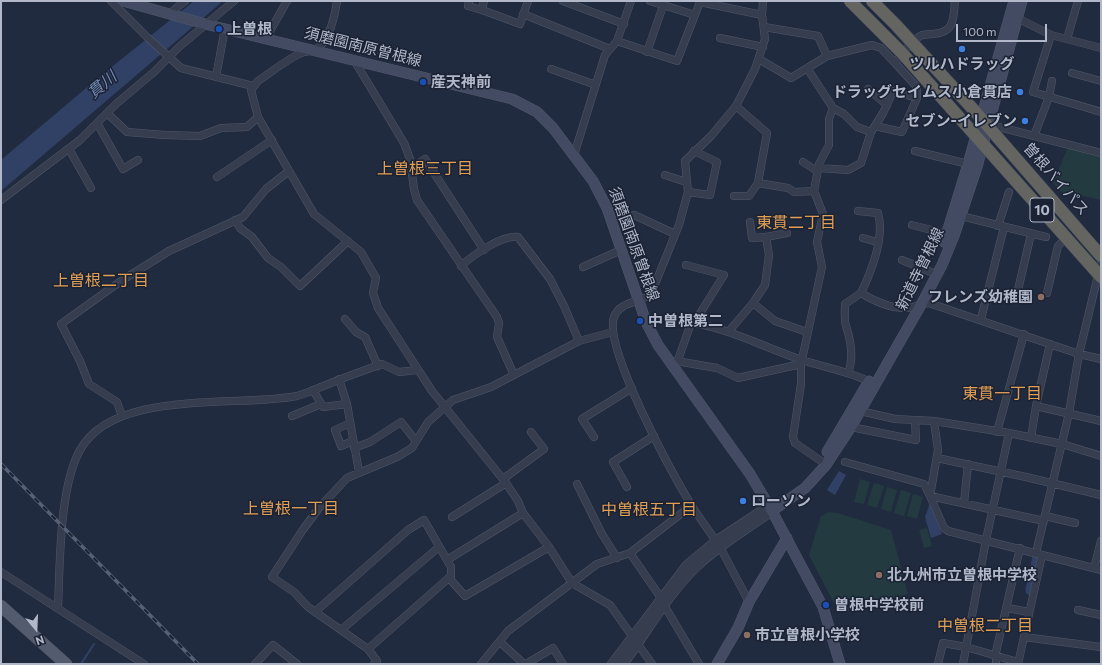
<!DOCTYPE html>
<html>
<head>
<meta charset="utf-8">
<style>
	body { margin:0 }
	#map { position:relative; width:1102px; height:665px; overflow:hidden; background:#212b3f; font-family:Commissioner,sans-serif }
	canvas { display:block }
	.frame { position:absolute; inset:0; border:2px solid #b0b8ca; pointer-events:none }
	.north { position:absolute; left:16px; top:609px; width:40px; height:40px; -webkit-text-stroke:3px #1a2233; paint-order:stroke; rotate:161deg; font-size:11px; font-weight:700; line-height:16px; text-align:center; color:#b0b8ca }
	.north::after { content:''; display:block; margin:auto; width:14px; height:18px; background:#b0b8ca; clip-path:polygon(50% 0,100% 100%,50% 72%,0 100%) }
	.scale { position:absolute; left:956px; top:24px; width:91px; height:18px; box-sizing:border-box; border:2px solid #b0b8ca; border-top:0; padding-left:5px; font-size:12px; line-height:14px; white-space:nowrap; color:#b0b8ca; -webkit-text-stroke:3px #1a2233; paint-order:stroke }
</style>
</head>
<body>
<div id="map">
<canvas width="1102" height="665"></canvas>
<div class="frame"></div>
<div class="north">N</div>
<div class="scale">100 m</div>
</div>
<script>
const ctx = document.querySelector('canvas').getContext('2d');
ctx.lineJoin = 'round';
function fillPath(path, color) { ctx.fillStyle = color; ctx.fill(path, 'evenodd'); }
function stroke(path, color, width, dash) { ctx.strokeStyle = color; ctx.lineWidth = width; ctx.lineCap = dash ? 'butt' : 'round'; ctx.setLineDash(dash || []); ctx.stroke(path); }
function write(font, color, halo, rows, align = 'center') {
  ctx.font = font + ' Commissioner,"Noto Sans JP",sans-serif'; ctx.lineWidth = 3; ctx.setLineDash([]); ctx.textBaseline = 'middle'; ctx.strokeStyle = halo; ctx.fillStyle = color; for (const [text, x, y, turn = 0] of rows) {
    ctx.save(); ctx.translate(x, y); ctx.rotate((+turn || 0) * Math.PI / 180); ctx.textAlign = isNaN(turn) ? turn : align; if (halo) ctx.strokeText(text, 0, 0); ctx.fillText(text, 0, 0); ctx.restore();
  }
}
fillPath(new Path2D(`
	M 1068,147 L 1101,155 L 1101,200 L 1066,192 L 1064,195 L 1053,183 Z
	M 860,479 L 870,482 L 864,504 L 854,502 Z
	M 874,483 L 884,486 L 877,508 L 867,505 Z
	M 887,487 L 897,490 L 891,512 L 881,509 Z
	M 901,490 L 911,493 L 904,516 L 894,513 Z
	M 913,494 L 923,497 L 917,519 L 907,516 Z
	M 829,512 L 838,513 L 891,530 L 908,594 L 839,613 L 809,555 L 821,516 Z
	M 927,528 L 932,546 L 924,548 L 919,530 Z`), '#233a40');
fillPath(new Path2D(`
	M 194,1 L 223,1 L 1,191 L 1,160 L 98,78 Z
	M 839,471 L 846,475 L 835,495 L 827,490 Z
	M 930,503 L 942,534 L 931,538 L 925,517 Z`), '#314166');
stroke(new Path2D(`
	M 81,664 L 94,644`), '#314166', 2);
stroke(new Path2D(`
	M 1031,590 L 1038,557`), '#314166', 11);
const minor = new Path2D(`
	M 111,1 L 147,37 L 181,68 L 253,86
	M 337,1 C 335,15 329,44 314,50 C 310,52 304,51 299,54 C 285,61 271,72 258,81 L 251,90 L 258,117 L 314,214 L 361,252 L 376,278 L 373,293 L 378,308 L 432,391 L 506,483 L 518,501 L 523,513 L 549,547 L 572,583 L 610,605 L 652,664
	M 469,1 L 468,6 L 482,10
	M 484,1 L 482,10 L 520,24 L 528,1
	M 563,1 L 624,24
	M 650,1 L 695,15
	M 169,14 L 185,1
	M 523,14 L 610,49
	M 1017,18 L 1051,35 L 1101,48
	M 764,27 L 818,36 L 827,56
	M 1051,35 L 1033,92 L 1101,112
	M 266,38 L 287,1
	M 720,38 L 763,47
	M 1067,39 L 1078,1
	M 617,41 L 677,61 L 700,2 L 762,15
	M 647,52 L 663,6
	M 759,59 L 791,78 L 827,56 L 872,45 L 881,48 L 895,63 C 902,54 910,42 920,36 C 924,34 929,34 933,34 C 955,32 953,20 955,1
	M 354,60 L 404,143 L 410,159 L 414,189 L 417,200 L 497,317 L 499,323 L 497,337 L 514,375
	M 807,68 L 833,108 L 829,119 L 829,145 L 819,164 L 816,180 L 814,191 L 823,214 L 817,242 L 822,267 L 801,364 L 801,384 L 793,437 L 795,443 L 821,461
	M 551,69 L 596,85
	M 1072,73 L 1101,81
	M 216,77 L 225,28
	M 868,89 L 887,105
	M 833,108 L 844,114 L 857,127 L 871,132
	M 107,113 L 127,132 L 165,135 L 200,136 L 221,128 L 247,127 L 258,117
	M 97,123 L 123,169 L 138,160
	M 875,126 L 902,132 L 917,98
	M 988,127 L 999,127 L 1101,153
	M 1034,136 L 1049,97 L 1052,81
	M 69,149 L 91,188
	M 915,151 L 968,164
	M 574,155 L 605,55 L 617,41 L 631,1
	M 803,162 L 817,171
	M 411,168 L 425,159 L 484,250
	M 819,168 L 848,170 L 861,163 L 871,132 L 883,113 L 893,91 L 917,98 L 917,87 L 895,63
	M 665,175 L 686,182
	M 217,177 L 272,140
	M 758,183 L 788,188 L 794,192 L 814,191
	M 688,192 L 710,195 L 717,162 L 694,151
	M 734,196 L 749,196 L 758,183 L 767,133 L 736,106
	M 1,200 L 80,140 L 116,104 L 154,72 L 180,46 L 234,1
	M 858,211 L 878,213 C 885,237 871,272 861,293
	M 634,215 L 675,234
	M 961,216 L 1046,237
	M 235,220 L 240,228 L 252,237 L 268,258 L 281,267 L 300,286 L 348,241
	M 750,222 L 752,238 L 766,237
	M 912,225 L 947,234
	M 998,226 L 1009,192
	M 863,238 L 877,242
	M 902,260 L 931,272
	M 686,265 L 724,275 L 694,323
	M 461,266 C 473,255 502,235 518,237 L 550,279 L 564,306 L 579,341
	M 583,267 L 621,250
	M 1018,290 L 1031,234
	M 1047,293 L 1058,246 L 1066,238
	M 753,303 L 765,285 L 769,255 L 766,237 L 787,233
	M 345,319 L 356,332 L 365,337 L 378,366
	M 981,319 L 1004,227
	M 729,331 L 753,303 L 775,321 L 807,332
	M 678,360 L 682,362 L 717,368 L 738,378 L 801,364
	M 671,364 L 678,360 L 691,323 L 694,323 C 733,330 766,348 802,360 C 826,368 850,371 872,383
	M 848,373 C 854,358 851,341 846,326 C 844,320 845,311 845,304 L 861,293 C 874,301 889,308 905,308 C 912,309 920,303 929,303 L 1079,354 L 1101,359
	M 339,379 L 347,404 L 359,472
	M 313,390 L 323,407 L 347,404
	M 1036,406 L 1050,344
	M 856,410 L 895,419 L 934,421 L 1009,433 L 1062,444 L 1101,456
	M 122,416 L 117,402 L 89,384 L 80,361 L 61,324 L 121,281 L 169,251 L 243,217 L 266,189 L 289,171
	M 292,416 L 321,404
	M 934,421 L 938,450 L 930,496 L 944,528 L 948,531 L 1101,570
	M 350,423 L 335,430 L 341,446 L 353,441
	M 851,427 L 916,440 L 915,420
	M 997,432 L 1024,334
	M 594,437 L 582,419 L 632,388
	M 1031,438 L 1036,406 L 1101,421
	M 354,448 L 370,442 L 401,422 L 416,441
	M 937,458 L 1026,477 L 1101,495
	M 845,462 L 924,484 L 930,496 L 1044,521
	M 503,479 L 544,449 L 531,432
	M 577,484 L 602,534 L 617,558
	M 627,487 L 613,462 L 654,436
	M 964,503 L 968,464
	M 1045,516 L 1075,523
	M 452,517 L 506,483
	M 716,541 C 707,528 698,516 690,503 C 672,473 603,347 614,317 C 620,301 640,303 651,294 L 679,225 L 688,192 L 685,161 L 711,136 L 736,106 L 755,69 L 765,39 L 762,15 L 763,1
	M 720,547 L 749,602
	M 630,553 L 661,598
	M 1036,553 L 1069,413 L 1079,354 L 1101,263
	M 447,560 L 523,513
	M 1094,568 L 1101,541
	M 1,572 L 144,664
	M 449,578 L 465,596 L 549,547
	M 664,605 L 699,664
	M 58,608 C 60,565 59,488 80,450 C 114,388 237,408 297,396 C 308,393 320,387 331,383 C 348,376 365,370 382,364 L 399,372 L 418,370
	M 1007,608 L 1029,612
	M 1078,610 L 1101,615
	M 316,611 L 408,530 L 424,520 L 451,567 L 451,576 L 368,649
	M 341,630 L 439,547
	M 1024,637 L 1101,647
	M 500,642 L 524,664
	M 255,664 L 273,645 L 297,664
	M 374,664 L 377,661 L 368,649 L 308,607 L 294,592 L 272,577 L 302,531 L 319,508 L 347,478 L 397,457 L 412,448 L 428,422 L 453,400 L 491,387 L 579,341 L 613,332
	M 481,664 L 508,631 L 597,564 L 630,553 L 691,506
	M 526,664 L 553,648 L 563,664
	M 938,664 L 943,643 L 966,647 L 1018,662
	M 963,664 L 986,540 L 1009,433
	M 996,664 L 996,652 L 1020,548
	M 1018,664 L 1042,555`);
const tertiary = new Path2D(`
	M 612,664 L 687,565 L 716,541 L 769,506
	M 623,664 C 647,632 667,595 696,567 C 719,545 747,529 772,511`);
const secondary = new Path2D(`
	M 123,1 L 205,24 L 512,99 L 537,112 L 553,128 L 593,181 L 607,208 L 646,322 L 658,345 L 750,474 L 772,511 L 823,607 L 840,664
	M 944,242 L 968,164 L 1014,1
	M 827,452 L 869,381
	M 772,511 L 805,488 L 826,465 L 851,427 L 922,303 L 942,265 L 954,236 L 977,167 L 1022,1
	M 717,664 L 738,628 L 749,602 L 787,538`);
const primary = new Path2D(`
	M 1,606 L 66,664`);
const trunk = new Path2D(`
	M 850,1 L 902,53 L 1101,277
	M 872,1 L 896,25 L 972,108 L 1101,256`);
stroke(minor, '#50586a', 8);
stroke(tertiary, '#50586a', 10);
stroke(secondary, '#50586a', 11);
stroke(primary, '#3e4658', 13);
stroke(trunk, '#40485a', 13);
stroke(minor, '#353d4f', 7);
stroke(tertiary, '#353d4f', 9);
stroke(secondary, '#424b62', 10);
stroke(primary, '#535c6f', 12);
stroke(trunk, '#646460', 12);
const rail = new Path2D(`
	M 1,464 L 198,664`);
stroke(rail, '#566076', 3.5);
stroke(rail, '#1a2233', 2, [6]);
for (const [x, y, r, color] of [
	[219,29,4,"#1a4fb4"],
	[962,49,4,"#3f7fe0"],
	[423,82,4,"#1a4fb4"],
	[1020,92,4,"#3f7fe0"],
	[1025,121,4,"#3f7fe0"],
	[1041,297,4,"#8d6e63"],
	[640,321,4,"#1a4fb4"],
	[743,501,4,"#3f7fe0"],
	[879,575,4,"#8d6e63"],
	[826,605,4,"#1a4fb4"],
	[747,635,4,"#8d6e63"]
]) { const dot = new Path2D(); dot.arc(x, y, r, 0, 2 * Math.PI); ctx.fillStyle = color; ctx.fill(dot); stroke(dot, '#1a2233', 1.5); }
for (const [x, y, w] of [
	[1042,210,24]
]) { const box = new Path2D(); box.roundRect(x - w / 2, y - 12, w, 24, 3); ctx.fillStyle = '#1a2233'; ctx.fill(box); stroke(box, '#b0b8ca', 1); }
write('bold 14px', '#b0b8ca', null, [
	["10",1042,210]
]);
write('bold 15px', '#b0b8ca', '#1a2233', [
	["上曽根",227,29],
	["ツルハドラッグ",962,64,"center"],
	["産天神前",431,82],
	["ドラッグセイムス小倉貫店",1012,92,"right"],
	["セブン-イレブン",1017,121,"right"],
	["フレンズ幼稚園",1033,297,"right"],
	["中曽根第二",648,321],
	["ローソン",751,501],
	["北九州市立曽根中学校",887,575],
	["曽根中学校前",834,605],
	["市立曽根小学校",755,635]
], 'left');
write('15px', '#b0b8ca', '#1a2233', [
	["須磨園南原曽根線",363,47,14],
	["曽根バイパス",1056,179,49],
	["須磨園南原曽根線",634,244,70],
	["新道寺曽根線",920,269,-64]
]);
write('italic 16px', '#758ab5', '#1a2233', [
	["貫川",102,85,-40]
]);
write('16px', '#e09f56', '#1a2233', [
	["上曽根三丁目",425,169],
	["東貫二丁目",796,223],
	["上曽根二丁目",101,281],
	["東貫一丁目",1002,394],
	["上曽根一丁目",291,509],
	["中曽根五丁目",649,510],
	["中曽根二丁目",985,626]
]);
</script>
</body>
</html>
